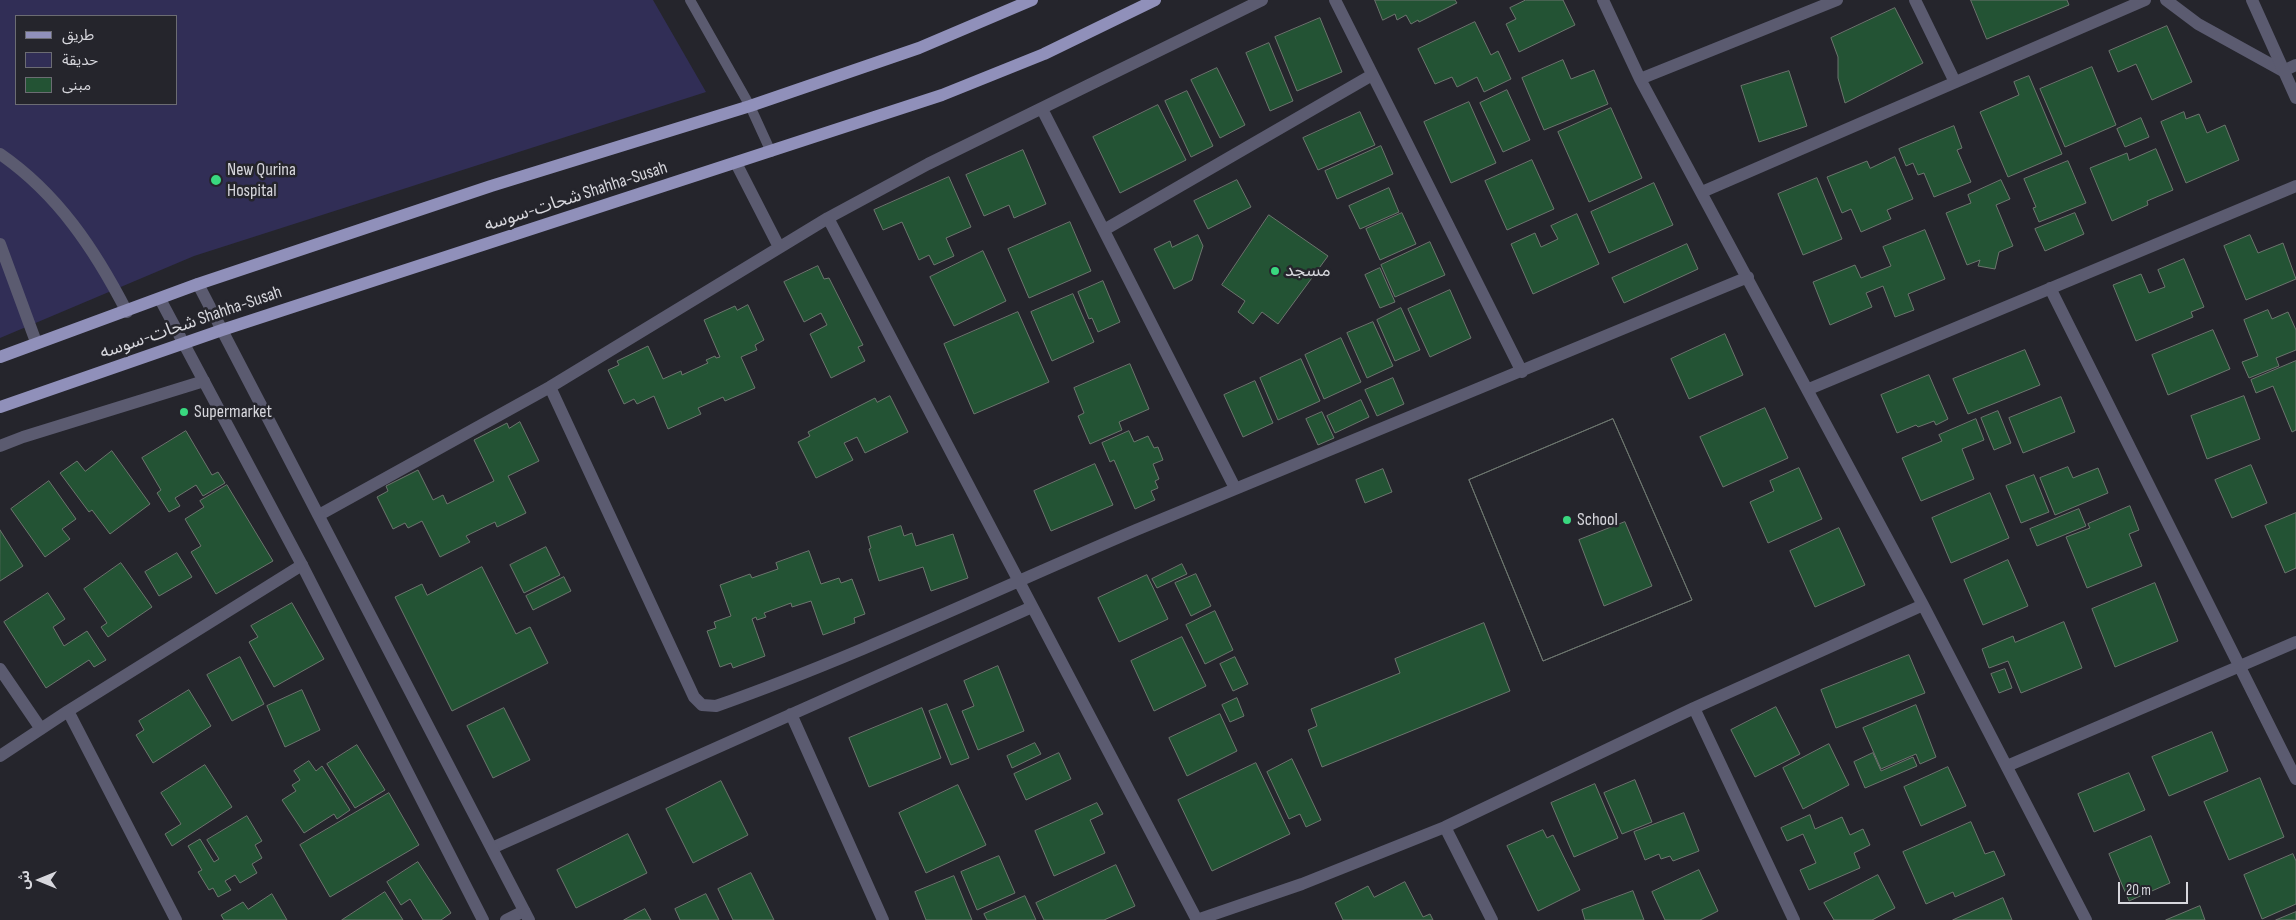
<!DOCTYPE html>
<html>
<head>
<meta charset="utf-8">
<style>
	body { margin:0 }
	#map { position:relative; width:2296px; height:920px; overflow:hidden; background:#25252c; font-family:"Sofia Sans Condensed","Noto Sans Arabic",sans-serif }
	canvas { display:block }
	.legend { position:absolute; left:15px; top:15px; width:162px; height:90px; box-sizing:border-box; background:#25252c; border:1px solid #6c6c73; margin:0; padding:6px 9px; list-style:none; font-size:15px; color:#d7d7dd }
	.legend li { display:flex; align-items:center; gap:10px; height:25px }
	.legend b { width:25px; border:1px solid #6c6c73 }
	.north { position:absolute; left:15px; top:855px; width:50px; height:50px; -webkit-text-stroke:4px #25252c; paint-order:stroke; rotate:270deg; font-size:14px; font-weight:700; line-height:20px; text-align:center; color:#d7d7dd }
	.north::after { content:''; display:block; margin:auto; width:18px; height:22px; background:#d7d7dd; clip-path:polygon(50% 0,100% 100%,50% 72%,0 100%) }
	.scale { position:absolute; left:2118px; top:882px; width:70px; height:22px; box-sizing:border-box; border:2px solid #d7d7dd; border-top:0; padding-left:6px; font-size:15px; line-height:18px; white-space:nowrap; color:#d7d7dd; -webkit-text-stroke:4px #25252c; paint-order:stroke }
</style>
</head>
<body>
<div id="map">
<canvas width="2296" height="920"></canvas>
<ul class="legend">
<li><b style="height:6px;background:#9090ba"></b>طريق</li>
<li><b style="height:14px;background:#312e56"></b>حديقة</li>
<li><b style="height:14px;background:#235334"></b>مبنى</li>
</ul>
<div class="north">ش</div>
<div class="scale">20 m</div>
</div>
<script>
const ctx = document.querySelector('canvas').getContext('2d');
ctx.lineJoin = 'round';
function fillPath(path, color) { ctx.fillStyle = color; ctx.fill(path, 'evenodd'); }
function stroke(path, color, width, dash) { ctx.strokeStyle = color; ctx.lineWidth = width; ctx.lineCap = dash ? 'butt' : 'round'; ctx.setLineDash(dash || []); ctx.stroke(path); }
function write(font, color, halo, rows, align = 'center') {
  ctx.font = font + ' "Sofia Sans Condensed","Noto Sans Arabic",sans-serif'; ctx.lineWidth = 5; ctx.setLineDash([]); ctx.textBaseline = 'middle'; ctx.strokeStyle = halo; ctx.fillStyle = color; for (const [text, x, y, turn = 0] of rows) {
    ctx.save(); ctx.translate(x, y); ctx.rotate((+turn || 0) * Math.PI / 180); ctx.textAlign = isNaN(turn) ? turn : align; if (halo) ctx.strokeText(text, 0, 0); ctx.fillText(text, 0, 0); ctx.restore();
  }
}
fillPath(new Path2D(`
	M 0,0 L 653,0 L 706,92 L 194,256 L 0,338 ZM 16,16 L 176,16 L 176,104 L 16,104 Z`), '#312e56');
const building = new Path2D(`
	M 1375,0 L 1455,0 L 1457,3 L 1419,22 L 1418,20 L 1411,24 L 1406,15 L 1397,20 L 1395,14 L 1383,20 Z
	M 1526,0 L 1563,0 L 1575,25 L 1519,52 L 1506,24 L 1516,19 L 1510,8 Z
	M 1971,0 L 2067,0 L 2069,5 L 1987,39 Z
	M 1895,8 L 1923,63 L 1845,103 L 1838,78 L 1838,57 L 1831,38 Z
	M 1320,18 L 1342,72 L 1297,91 L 1275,37 Z
	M 1475,22 L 1491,55 L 1498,51 L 1511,79 L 1484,92 L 1477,77 L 1457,87 L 1452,77 L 1435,84 L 1418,49 Z
	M 2167,26 L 2192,82 L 2152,100 L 2136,64 L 2118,72 L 2109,51 Z
	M 1269,43 L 1293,101 L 1270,111 L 1246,53 Z
	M 1563,60 L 1571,79 L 1594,70 L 1608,104 L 1544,130 L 1522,78 Z
	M 2092,67 L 2116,125 L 2065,147 L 2040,89 Z
	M 1217,68 L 1245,125 L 1220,138 L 1191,80 Z
	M 1789,71 L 1807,126 L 1759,142 L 1741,86 Z
	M 2029,76 L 2062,154 L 2008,177 L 1980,112 L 2019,95 L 2014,82 Z
	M 1507,90 L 1530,140 L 1503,152 L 1480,103 Z
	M 1187,91 L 1213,146 L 1191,157 L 1165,101 Z
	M 1469,102 L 1496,163 L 1451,183 L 1424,122 Z
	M 1158,105 L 1186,160 L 1120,193 L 1093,137 Z
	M 1611,108 L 1642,178 L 1589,202 L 1558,132 Z
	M 1360,112 L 1375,145 L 1318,170 L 1303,138 Z
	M 2184,112 L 2186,119 L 2199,114 L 2207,133 L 2225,125 L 2239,160 L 2186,183 L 2161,122 Z
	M 2141,118 L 2149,137 L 2125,147 L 2117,129 Z
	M 1954,126 L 1962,148 L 1957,150 L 1971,182 L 1934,197 L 1924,173 L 1918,175 L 1913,163 L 1906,166 L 1899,149 Z
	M 1381,146 L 1393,174 L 1337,199 L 1325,171 Z
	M 2156,149 L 2173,190 L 2147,201 L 2148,205 L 2112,221 L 2090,168 L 2127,153 L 2129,160 Z
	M 1023,150 L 1046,204 L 1014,218 L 1009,205 L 984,216 L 966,175 Z
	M 1895,157 L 1913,199 L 1887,210 L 1891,219 L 1861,232 L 1851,209 L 1842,213 L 1827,177 L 1867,161 L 1870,168 Z
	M 1532,160 L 1554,209 L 1507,230 L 1485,181 Z
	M 2068,161 L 2086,203 L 2039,222 L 2033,208 L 2036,207 L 2024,179 Z
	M 949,177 L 971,227 L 946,238 L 954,256 L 934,265 L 929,255 L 919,260 L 902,222 L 883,230 L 874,210 Z
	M 1817,178 L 1842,239 L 1803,255 L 1778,194 Z
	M 1237,180 L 1251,207 L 1208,229 L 1194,201 Z
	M 2001,180 L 2010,199 L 1996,205 L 2013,246 L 1999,252 L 1995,269 L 1978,266 L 1980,260 L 1967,265 L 1946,213 L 1971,203 L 1968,195 Z
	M 1654,183 L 1673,225 L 1609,253 L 1591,212 Z
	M 1389,188 L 1399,212 L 1360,229 L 1349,206 Z
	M 1402,213 L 1416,244 L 1380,260 L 1366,229 Z
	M 2075,213 L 2084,234 L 2045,251 L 2035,229 Z
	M 1577,214 L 1599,264 L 1533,294 L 1511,244 L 1535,233 L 1541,247 L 1558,239 L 1551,226 Z
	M 1269,215 L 1328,256 L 1278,324 L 1262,312 L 1253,324 L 1238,312 L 1245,301 L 1222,285 Z
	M 1070,222 L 1091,271 L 1029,298 L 1008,249 Z
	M 1925,230 L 1945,279 L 1908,294 L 1914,310 L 1895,317 L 1883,286 L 1866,293 L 1872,307 L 1830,325 L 1813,282 L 1855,265 L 1861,278 L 1891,266 L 1883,247 Z
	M 1198,235 L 1203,246 L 1192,280 L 1174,289 L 1154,249 L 1170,241 L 1172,247 Z
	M 2250,235 L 2258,253 L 2283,243 L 2296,279 L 2246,300 L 2224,246 Z
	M 1430,242 L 1445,275 L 1395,297 L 1381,265 Z
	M 1687,244 L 1698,269 L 1624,303 L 1612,278 Z
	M 983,251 L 1006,301 L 954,326 L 930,277 Z
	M 2184,259 L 2204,307 L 2191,312 L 2193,317 L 2136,341 L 2113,285 L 2141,274 L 2149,293 L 2165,287 L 2158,270 Z
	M 818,266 L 824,279 L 829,278 L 863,345 L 858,347 L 865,361 L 831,378 L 810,334 L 827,325 L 821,313 L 804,322 L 784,282 Z
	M 1380,268 L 1395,302 L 1380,308 L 1365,275 Z
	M 1103,281 L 1120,322 L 1098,332 L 1092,318 L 1089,319 L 1078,292 Z
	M 1450,290 L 1471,338 L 1430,357 L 1408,309 Z
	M 1073,294 L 1094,342 L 1052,361 L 1031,312 Z
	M 748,305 L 764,340 L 755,345 L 757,350 L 741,357 L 755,388 L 725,401 L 723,397 L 698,408 L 701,414 L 668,429 L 654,396 L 637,404 L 634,399 L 624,404 L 608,370 L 619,365 L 617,361 L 648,346 L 663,379 L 681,371 L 682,375 L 708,363 L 706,360 L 715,356 L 716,358 L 720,357 L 704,320 L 735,306 L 737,310 Z
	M 1401,308 L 1420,350 L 1395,361 L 1377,320 Z
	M 2268,310 L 2272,319 L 2288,312 L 2296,330 L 2296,350 L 2276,358 L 2279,366 L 2249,378 L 2242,362 L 2258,356 L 2244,320 Z
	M 1018,312 L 1049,382 L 974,414 L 944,344 Z
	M 1373,322 L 1393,366 L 1367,378 L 1347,333 Z
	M 2213,330 L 2230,369 L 2168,395 L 2152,355 Z
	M 1725,334 L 1743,375 L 1689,399 L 1671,359 Z
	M 1341,338 L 1361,382 L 1324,399 L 1305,355 Z
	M 2025,350 L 2040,385 L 1968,414 L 1953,379 Z
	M 1301,359 L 1320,401 L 1278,420 L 1260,378 Z
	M 2296,361 L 2296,430 L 2292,432 L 2273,386 L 2256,393 L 2251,380 Z
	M 1130,364 L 1149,409 L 1119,422 L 1122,430 L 1090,444 L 1078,416 L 1084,413 L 1074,388 Z
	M 1929,375 L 1948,419 L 1936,425 L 1934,421 L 1918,427 L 1916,425 L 1897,433 L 1881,395 Z
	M 1393,378 L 1404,404 L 1377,416 L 1365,390 Z
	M 1255,381 L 1273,423 L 1243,437 L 1224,395 Z
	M 890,396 L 908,432 L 865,453 L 857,437 L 844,443 L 853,460 L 816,478 L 798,442 L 810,436 L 808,432 L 875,398 L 877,402 Z
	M 2244,396 L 2260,439 L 2207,459 L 2191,416 Z
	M 2061,397 L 2075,432 L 2023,453 L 2009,418 Z
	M 1361,400 L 1369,417 L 1335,433 L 1327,416 Z
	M 1765,408 L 1788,458 L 1723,487 L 1700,437 Z
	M 1998,411 L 2011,443 L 1994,450 L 1981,418 Z
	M 1322,412 L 1334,438 L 1318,445 L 1306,419 Z
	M 1613,419 L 1692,600 L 1543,661 L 1469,480 ZM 1625,522 L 1652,586 L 1604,606 L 1579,540 Z
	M 1613,419 L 1692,600 L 1543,661 L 1469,480 Z
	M 1976,419 L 1984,440 L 1962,449 L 1974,479 L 1921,501 L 1902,458 L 1942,441 L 1939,435 Z
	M 520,422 L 539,461 L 508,476 L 526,513 L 497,527 L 495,522 L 466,536 L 470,542 L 440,557 L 422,521 L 408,528 L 405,523 L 393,529 L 377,497 L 388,491 L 386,486 L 418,470 L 433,500 L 443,495 L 447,504 L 494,481 L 474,440 L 507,423 L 509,428 Z
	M 186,431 L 212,475 L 218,472 L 225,483 L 203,496 L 196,485 L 175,498 L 180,506 L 169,512 L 157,493 L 161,490 L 142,458 Z
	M 1129,431 L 1134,442 L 1148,436 L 1154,448 L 1158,447 L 1163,460 L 1153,464 L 1159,479 L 1155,481 L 1158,488 L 1151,491 L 1155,500 L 1135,509 L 1114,460 L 1110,462 L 1102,443 Z
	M 112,451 L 150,504 L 110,534 L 92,510 L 89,512 L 60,473 L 77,461 L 85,471 Z
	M 1095,464 L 1113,505 L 1051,531 L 1034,491 Z
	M 2251,465 L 2267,503 L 2232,518 L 2215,480 Z
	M 2068,467 L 2073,478 L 2098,468 L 2108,493 L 2055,515 L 2040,478 Z
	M 1799,468 L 1822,519 L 1768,543 L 1750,502 L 1774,491 L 1770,481 Z
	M 1383,469 L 1392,492 L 1365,503 L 1356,480 Z
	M 2034,475 L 2049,512 L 2021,523 L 2006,486 Z
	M 49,481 L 76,519 L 62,529 L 70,539 L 45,557 L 11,509 Z
	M 227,485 L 273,561 L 216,594 L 191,552 L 201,546 L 185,519 L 204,507 L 200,501 Z
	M 1990,493 L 2009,538 L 1951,563 L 1932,518 Z
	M 2130,506 L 2139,530 L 2129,534 L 2142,566 L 2087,588 L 2066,537 L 2090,528 L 2088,524 Z
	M 2079,509 L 2086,526 L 2037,546 L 2030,529 Z
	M 2296,513 L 2296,568 L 2285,573 L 2265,526 Z
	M 901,526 L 904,536 L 912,533 L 916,546 L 953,534 L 968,578 L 931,591 L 923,567 L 879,581 L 869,549 L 871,548 L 868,537 Z
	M 1839,528 L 1865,585 L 1815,607 L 1790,551 Z
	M 0,530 L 23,566 L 0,581 Z
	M 546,547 L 560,575 L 524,593 L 510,565 Z
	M 809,551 L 821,584 L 839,578 L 841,583 L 852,579 L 865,614 L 854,618 L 855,623 L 823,635 L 811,601 L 792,607 L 791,603 L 764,613 L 766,617 L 757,620 L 756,617 L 752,619 L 765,656 L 733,668 L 731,663 L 720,667 L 707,631 L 716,628 L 714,622 L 731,616 L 720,585 L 750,574 L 752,578 L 778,569 L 776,563 Z
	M 177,553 L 192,577 L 159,596 L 145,572 Z
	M 2008,560 L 2028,606 L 1983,625 L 1964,580 Z
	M 121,563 L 152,607 L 108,637 L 101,627 L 107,623 L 84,589 Z
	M 1182,564 L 1187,574 L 1157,588 L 1152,579 Z
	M 482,567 L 516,634 L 530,627 L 548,663 L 452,711 L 395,597 L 422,584 L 427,595 Z
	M 1196,574 L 1211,606 L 1191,616 L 1175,583 Z
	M 1147,575 L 1168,619 L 1119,642 L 1098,598 Z
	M 564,577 L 571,591 L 533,610 L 526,596 Z
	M 2155,583 L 2178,641 L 2115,667 L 2092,609 Z
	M 48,593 L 65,619 L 53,627 L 64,646 L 87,631 L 106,660 L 94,667 L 89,660 L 46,688 L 4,622 Z
	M 292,603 L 324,659 L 274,687 L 249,642 L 258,637 L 251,626 Z
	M 1215,611 L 1233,650 L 1205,664 L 1186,625 Z
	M 2064,622 L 2082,668 L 2021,693 L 2008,661 L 1989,668 L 1982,649 L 2013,636 L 2015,642 Z
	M 1484,623 L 1510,691 L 1322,767 L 1308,730 L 1317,726 L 1311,709 L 1400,673 L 1395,659 Z
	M 1182,637 L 1206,686 L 1154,711 L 1131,661 Z
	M 1909,655 L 1925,693 L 1836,728 L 1821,690 Z
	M 240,657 L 264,704 L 232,721 L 207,675 Z
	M 1235,657 L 1248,684 L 1233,691 L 1220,664 Z
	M 998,666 L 1024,731 L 978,750 L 962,711 L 974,706 L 964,681 Z
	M 2005,669 L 2012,688 L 1999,693 L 1991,674 Z
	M 189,690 L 211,726 L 153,763 L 136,735 L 144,730 L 139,721 Z
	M 302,690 L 320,730 L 285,747 L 267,706 Z
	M 1237,698 L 1244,716 L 1230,722 L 1222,705 Z
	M 947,704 L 969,758 L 951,765 L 929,711 Z
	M 1916,705 L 1936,757 L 1920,764 L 1916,754 L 1881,769 L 1863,728 Z
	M 1776,707 L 1800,754 L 1755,777 L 1731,730 Z
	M 504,708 L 530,760 L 493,778 L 467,726 Z
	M 922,708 L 941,758 L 869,787 L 849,738 Z
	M 1220,714 L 1237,751 L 1187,776 L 1169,738 Z
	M 2212,732 L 2228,771 L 2169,796 L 2152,757 Z
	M 1035,743 L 1041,754 L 1012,768 L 1007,756 Z
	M 1829,744 L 1849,785 L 1803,809 L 1783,768 Z
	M 357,745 L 385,790 L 355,808 L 327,764 Z
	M 1059,753 L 1071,779 L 1026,800 L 1014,774 Z
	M 1873,753 L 1881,771 L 1913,757 L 1917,766 L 1865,788 L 1854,762 Z
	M 1292,759 L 1321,820 L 1306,827 L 1300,814 L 1289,819 L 1267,772 Z
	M 309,761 L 316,771 L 322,766 L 350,810 L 337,819 L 334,814 L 304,833 L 282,800 L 296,791 L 292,785 L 300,780 L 294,771 Z
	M 1256,763 L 1290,834 L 1212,871 L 1178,800 Z
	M 205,765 L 232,807 L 172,846 L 165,834 L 181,824 L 161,793 Z
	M 1948,767 L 1966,806 L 1921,826 L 1904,787 Z
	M 2129,773 L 2145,810 L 2094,832 L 2078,794 Z
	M 2260,778 L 2284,837 L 2229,860 L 2204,802 Z
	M 1635,780 L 1652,822 L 1622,834 L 1604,793 Z
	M 721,781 L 748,835 L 693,863 L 666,809 Z
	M 1595,784 L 1618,838 L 1574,857 L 1551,803 Z
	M 958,785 L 986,845 L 926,873 L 899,813 Z
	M 389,793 L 419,845 L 330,897 L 300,845 Z
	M 1097,803 L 1103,814 L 1090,820 L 1105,853 L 1054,876 L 1035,831 Z
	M 1684,813 L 1699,851 L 1673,861 L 1670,856 L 1661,859 L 1659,854 L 1645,860 L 1634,832 Z
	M 1810,815 L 1815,829 L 1842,817 L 1850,835 L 1863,829 L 1870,845 L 1854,853 L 1860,868 L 1809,890 L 1800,870 L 1816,863 L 1803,834 L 1787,841 L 1781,828 Z
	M 247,816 L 262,841 L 255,845 L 262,858 L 252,864 L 257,873 L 240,883 L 235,875 L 225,881 L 231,890 L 218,897 L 213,888 L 209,890 L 198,872 L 202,870 L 188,846 L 200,839 L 214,862 L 219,859 L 207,840 Z
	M 1971,822 L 1985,854 L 1994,851 L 2005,875 L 1955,897 L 1953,892 L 1926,904 L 1903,852 Z
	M 1543,830 L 1547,838 L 1553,835 L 1580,890 L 1538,911 L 1507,846 Z
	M 628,834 L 647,873 L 576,908 L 557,870 Z
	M 2151,836 L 2170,883 L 2129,901 L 2109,854 Z
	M 2293,854 L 2296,861 L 2296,904 L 2262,919 L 2244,875 Z
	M 999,856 L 1015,893 L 977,910 L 961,872 Z
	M 418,862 L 451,913 L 441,920 L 423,920 L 410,899 L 401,905 L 387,882 Z
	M 1116,865 L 1135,906 L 1104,920 L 1044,920 L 1036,903 Z
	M 1699,870 L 1718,911 L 1700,920 L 1665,920 L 1652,892 Z
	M 751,873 L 774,920 L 733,920 L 718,889 Z
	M 1878,875 L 1895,908 L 1872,920 L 1834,920 L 1824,903 Z
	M 954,876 L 972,920 L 926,920 L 915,892 Z
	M 1405,882 L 1423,917 L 1430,914 L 1433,920 L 1343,920 L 1335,903 L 1368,886 L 1374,897 Z
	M 1633,891 L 1644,920 L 1585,920 L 1582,910 Z
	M 385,892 L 403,920 L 342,920 Z
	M 272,894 L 287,920 L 224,920 L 221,915 L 243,902 L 248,909 Z
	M 706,894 L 719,920 L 680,920 L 675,909 Z
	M 1025,896 L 1036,920 L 987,920 L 984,914 Z
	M 2003,898 L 2012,920 L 1953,920 Z
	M 2200,906 L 2205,920 L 2166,920 Z
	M 645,909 L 651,920 L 624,920 Z
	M 2296,912 L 2296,920 L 2276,920 Z`);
fillPath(building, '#235334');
stroke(building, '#6c756e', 1);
stroke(new Path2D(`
	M 690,0 L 750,106 L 771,152`), '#5b5b70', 10);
stroke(new Path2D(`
	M 1335,0 L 1522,372
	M 1603,0 L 1640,79 L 1923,605 L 2086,920
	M 1915,0 L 1955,82
	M 2166,0 L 2198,24 L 2283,71 L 2296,65
	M 1640,79 L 1837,0
	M 1042,109 L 1235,488
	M 0,154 C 58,194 95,250 127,312
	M 736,163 L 779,247
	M 1702,192 L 2145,0
	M 828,218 L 1197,920
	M 1104,230 L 1372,75
	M 0,244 L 36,342
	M 2050,288 L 2296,779
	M 550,387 L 694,697 L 702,705 L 716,706 C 858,656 997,589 1136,530 C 1339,444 1544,362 1748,277
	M 1809,389 L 2296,186
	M 0,446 L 23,437 L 204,381
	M 319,515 L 550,387 L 828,218 L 928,164 L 1262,0
	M 0,669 L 41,729
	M 1694,708 L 1794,920
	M 68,711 L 176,920
	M 791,714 L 883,920
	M 0,756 L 68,711 L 302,565
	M 2007,766 L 2296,642
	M 1445,827 L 1492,920
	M 492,848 L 1032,607
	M 506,920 L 524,911
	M 1197,920 L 1302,884 L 1445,827 L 1694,708 L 1923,605`), '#5b5b70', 12);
stroke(new Path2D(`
	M 2252,0 L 2296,98
	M 198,284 L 529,920
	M 160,299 L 302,565 L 483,920`), '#5b5b70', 12);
stroke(new Path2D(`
	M 0,357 L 198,284 L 491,186 L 750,106 L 919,48 L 1032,0
	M 0,407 L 222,330 L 942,95 L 1044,54 L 1155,0`), '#9090ba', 12);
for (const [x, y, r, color] of [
	[216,180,6,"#39d87f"],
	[1275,271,5,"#39d87f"],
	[184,412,5,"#39d87f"],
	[1567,520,5,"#39d87f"]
]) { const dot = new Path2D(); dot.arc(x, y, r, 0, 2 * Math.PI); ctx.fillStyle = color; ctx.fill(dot); stroke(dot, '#25252c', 2); }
write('18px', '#d7d7dd', '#25252c', [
	["New Qurina",227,170],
	["Hospital",227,191],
	["مسجد",1285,271],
	["Supermarket",194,412],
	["School",1577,520]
], 'left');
write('18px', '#d7d7dd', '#25252c', [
	["شحات-سوسه Shahha-Susah",576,197,-18],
	["شحات-سوسه Shahha-Susah",191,323,-19]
]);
</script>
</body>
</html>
